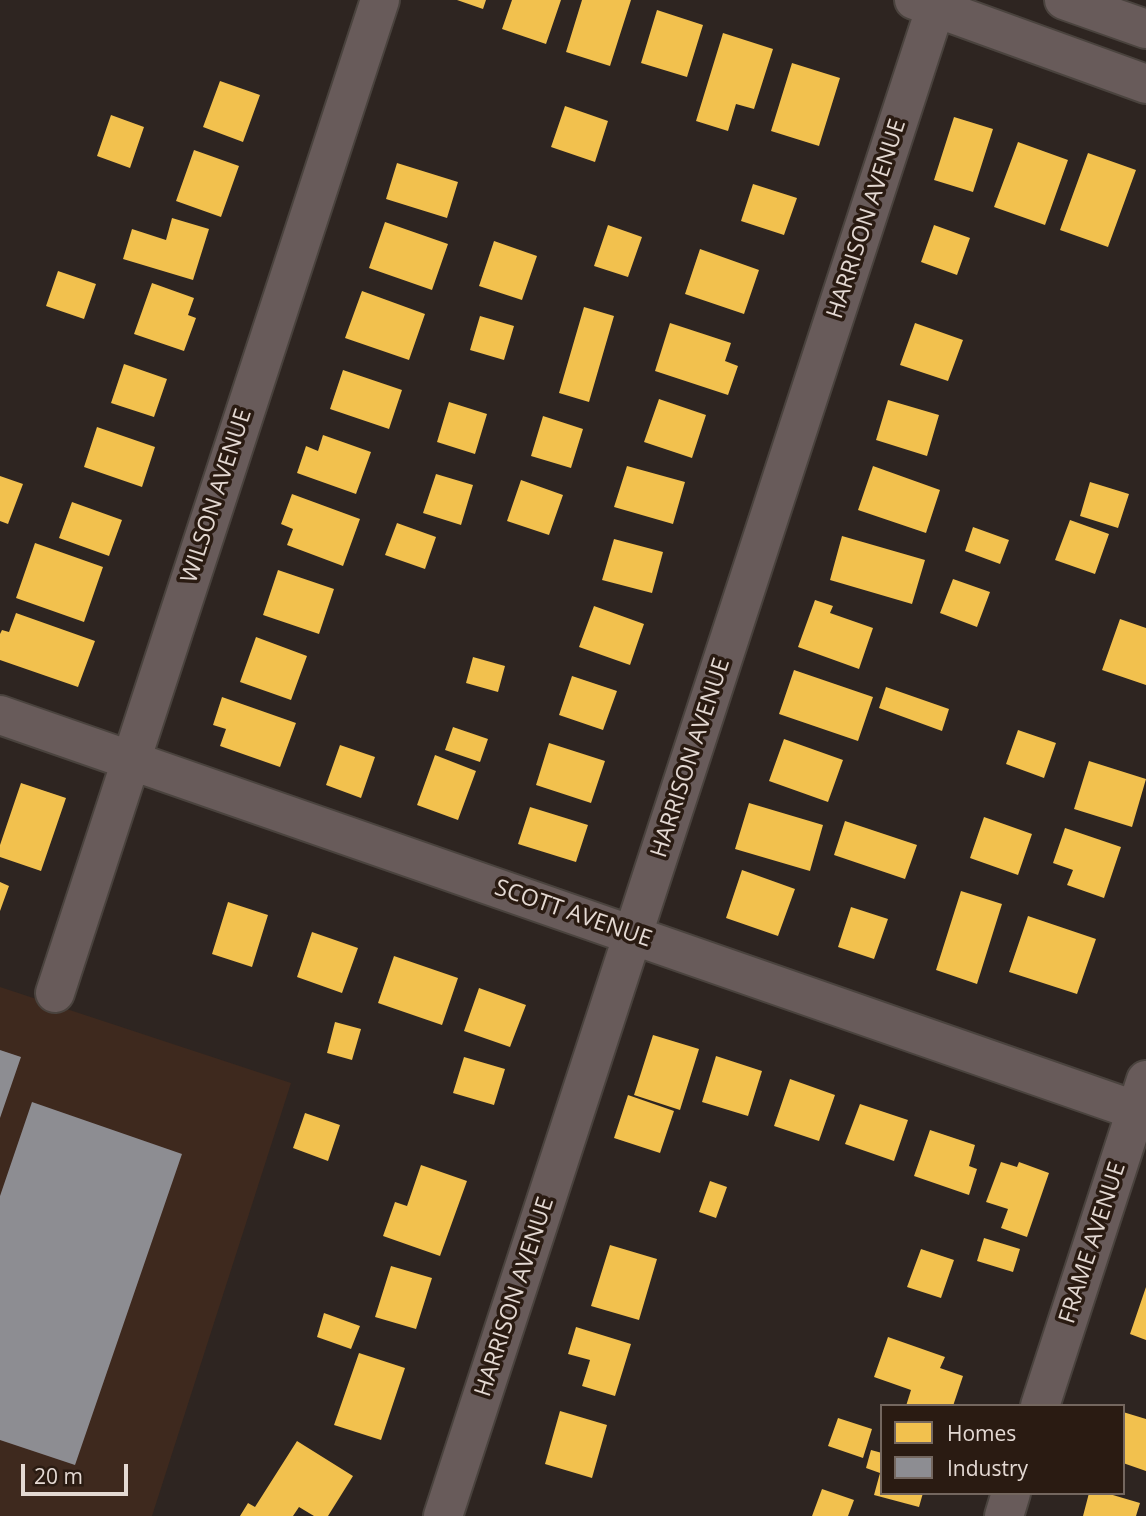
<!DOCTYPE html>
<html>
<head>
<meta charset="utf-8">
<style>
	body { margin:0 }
	#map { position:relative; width:1146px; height:1516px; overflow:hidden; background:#2e2521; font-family:"Open Sans",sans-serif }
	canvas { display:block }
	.legend { position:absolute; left:880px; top:1404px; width:245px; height:91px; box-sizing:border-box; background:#2a1b12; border:2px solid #74675f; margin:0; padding:9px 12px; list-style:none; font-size:21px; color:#e4d9d3 }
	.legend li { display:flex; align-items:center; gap:14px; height:35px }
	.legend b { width:35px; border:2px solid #74675f }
	.scale { position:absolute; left:21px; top:1464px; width:107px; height:32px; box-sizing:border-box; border:4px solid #e4d9d3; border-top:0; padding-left:9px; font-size:21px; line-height:24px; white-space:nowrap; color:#e4d9d3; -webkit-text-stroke:5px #2a1b12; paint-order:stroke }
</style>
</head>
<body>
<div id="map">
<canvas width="1146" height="1516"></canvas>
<ul class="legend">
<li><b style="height:19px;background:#f2c14e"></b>Homes</li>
<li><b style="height:19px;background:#8d8d92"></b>Industry</li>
</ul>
<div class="scale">20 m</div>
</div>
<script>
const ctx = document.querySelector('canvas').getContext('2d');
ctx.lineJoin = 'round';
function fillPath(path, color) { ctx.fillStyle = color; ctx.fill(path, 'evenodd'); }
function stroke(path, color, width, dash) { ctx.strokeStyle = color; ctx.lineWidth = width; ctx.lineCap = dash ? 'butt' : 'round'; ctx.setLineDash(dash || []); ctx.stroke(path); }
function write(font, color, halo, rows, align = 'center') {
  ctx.font = font + ' "Open Sans",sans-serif'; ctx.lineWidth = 7; ctx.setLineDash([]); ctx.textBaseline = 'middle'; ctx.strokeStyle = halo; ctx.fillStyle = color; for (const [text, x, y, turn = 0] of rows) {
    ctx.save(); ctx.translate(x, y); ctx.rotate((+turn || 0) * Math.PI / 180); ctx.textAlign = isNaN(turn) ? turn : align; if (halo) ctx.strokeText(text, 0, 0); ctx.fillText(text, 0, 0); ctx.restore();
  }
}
fillPath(new Path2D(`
	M 0,987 L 291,1083 L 152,1516 L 0,1516 Z`), '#3e291e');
fillPath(new Path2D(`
	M 457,0 L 486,0 L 483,9 Z
	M 512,0 L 561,0 L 546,44 L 502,29 Z
	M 582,0 L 631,0 L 610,66 L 566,52 Z
	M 657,10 L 703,25 L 687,77 L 641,63 Z
	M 723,33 L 773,49 L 754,109 L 736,104 L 728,131 L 696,121 Z
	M 792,63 L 840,78 L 819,146 L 771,131 Z
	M 220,81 L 260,95 L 243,142 L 203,127 Z
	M 565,106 L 608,121 L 595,162 L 551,147 Z
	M 111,115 L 144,127 L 130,168 L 97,156 Z
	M 954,117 L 993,129 L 973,192 L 934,180 Z
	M 1018,142 L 1068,160 L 1045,225 L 994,207 Z
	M 194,150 L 239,166 L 221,217 L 176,201 Z
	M 1088,153 L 1136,170 L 1108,247 L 1060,230 Z
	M 397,163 L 458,182 L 447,218 L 386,199 Z
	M 753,184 L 797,198 L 784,235 L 741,221 Z
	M 172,218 L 209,229 L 193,280 L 123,259 L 132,229 L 166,240 Z
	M 385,222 L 448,244 L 432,290 L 369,268 Z
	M 608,225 L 642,237 L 628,277 L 594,266 Z
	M 934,225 L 970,238 L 957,275 L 921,262 Z
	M 494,241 L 537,256 L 522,300 L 479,286 Z
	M 700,249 L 759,270 L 744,314 L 685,294 Z
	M 58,271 L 96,284 L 84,319 L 46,306 Z
	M 152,283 L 194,298 L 188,315 L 196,318 L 184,351 L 134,334 Z
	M 362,291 L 425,314 L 409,360 L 345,338 Z
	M 584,307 L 614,316 L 589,402 L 559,393 Z
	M 480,316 L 514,326 L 504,360 L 470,350 Z
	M 670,323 L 731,343 L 725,361 L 738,366 L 728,395 L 655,371 Z
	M 915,323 L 963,340 L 948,381 L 900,365 Z
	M 124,364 L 167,379 L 154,417 L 111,403 Z
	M 343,370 L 402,390 L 389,429 L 330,409 Z
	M 659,399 L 706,415 L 692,458 L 644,442 Z
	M 888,400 L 939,415 L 927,456 L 876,440 Z
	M 449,402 L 487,414 L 475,454 L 437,442 Z
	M 543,416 L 583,429 L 571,468 L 531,456 Z
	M 97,427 L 155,447 L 142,487 L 84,467 Z
	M 323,435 L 371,452 L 356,494 L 297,473 L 306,446 L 318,451 Z
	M 627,466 L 685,482 L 673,524 L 614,507 Z
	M 873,466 L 940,490 L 926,533 L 858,510 Z
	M 436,474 L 473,485 L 461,525 L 423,513 Z
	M 0,476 L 23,484 L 8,524 L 0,521 Z
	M 521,480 L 563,495 L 549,535 L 507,521 Z
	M 1090,482 L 1129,494 L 1118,528 L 1080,516 Z
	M 292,494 L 360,519 L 343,566 L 287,545 L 293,529 L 281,524 Z
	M 72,502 L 122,520 L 109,556 L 59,538 Z
	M 1070,520 L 1109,534 L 1095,574 L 1055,560 Z
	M 397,523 L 436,537 L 425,569 L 385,555 Z
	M 973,527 L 1009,540 L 1000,564 L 965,551 Z
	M 842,536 L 925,560 L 912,604 L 830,580 Z
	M 614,539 L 663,552 L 652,593 L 602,580 Z
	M 35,543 L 103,567 L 84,622 L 16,598 Z
	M 278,570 L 334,589 L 319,634 L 263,615 Z
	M 953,579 L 990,592 L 977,627 L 940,613 Z
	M 815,600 L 833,606 L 830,613 L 873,628 L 859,669 L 798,647 Z
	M 594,606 L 644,624 L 630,665 L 579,647 Z
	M 16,613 L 95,641 L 78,687 L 0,660 L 0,634 L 2,630 L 9,632 Z
	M 1120,619 L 1146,628 L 1146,685 L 1102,670 Z
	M 256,637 L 307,656 L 291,700 L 240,682 Z
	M 473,657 L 505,666 L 498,692 L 466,683 Z
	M 794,670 L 873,697 L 858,741 L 779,714 Z
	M 572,676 L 617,691 L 603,730 L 559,715 Z
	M 886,687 L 949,709 L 942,731 L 879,708 Z
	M 222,697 L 296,723 L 280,767 L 220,746 L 226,729 L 213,725 Z
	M 453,727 L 488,739 L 480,762 L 445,750 Z
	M 1018,730 L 1056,743 L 1044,778 L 1006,764 Z
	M 784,739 L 843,760 L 828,802 L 769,781 Z
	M 549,743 L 605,761 L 591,803 L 536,785 Z
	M 340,745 L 375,757 L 361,798 L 326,785 Z
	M 435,755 L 476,771 L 458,820 L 417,805 Z
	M 1089,761 L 1146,779 L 1132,827 L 1074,809 Z
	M 21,783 L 66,798 L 41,871 L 0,857 L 0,845 Z
	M 749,803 L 823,825 L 810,871 L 735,849 Z
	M 530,807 L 588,825 L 576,862 L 518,844 Z
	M 984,817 L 1032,834 L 1018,875 L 970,858 Z
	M 845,821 L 917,845 L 905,879 L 834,855 Z
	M 1065,828 L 1121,847 L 1104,898 L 1067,885 L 1073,870 L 1053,863 Z
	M 742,870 L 795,889 L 778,936 L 726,918 Z
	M 0,882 L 9,886 L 0,911 Z
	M 961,891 L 1002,904 L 977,984 L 936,970 Z
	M 228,902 L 268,915 L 252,967 L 212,954 Z
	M 851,907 L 888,919 L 874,959 L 838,947 Z
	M 1028,916 L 1096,939 L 1077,994 L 1009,972 Z
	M 312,932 L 358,948 L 342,993 L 297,977 Z
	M 394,956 L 458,978 L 442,1025 L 378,1003 Z
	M 479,988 L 526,1005 L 510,1047 L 464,1031 Z
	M 335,1022 L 361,1029 L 352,1060 L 327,1053 Z
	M 653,1035 L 699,1049 L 680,1110 L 634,1095 Z
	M 716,1056 L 762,1071 L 748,1116 L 702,1102 Z
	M 464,1057 L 505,1069 L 494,1105 L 453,1093 Z
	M 790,1079 L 835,1095 L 819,1141 L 774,1126 Z
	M 628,1095 L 674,1111 L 660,1153 L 614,1138 Z
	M 860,1104 L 908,1120 L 894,1161 L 845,1144 Z
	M 305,1113 L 340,1125 L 328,1161 L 293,1148 Z
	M 930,1130 L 975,1145 L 969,1166 L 977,1169 L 969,1195 L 914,1176 Z
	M 1001,1162 L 1017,1167 L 1019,1162 L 1049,1173 L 1027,1237 L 1001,1228 L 1008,1209 L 986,1202 Z
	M 421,1165 L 467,1181 L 440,1256 L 383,1236 L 395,1202 L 407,1206 Z
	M 710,1181 L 727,1187 L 716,1218 L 699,1212 Z
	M 984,1238 L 1020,1249 L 1013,1272 L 977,1261 Z
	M 610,1245 L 657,1259 L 639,1320 L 591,1306 Z
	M 921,1249 L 954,1260 L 941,1298 L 907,1287 Z
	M 391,1266 L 432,1278 L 416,1329 L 375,1317 Z
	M 1146,1287 L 1146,1340 L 1130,1334 Z
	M 324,1313 L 360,1326 L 351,1349 L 317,1337 Z
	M 576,1327 L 631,1344 L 615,1396 L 582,1386 L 590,1360 L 568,1354 Z
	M 888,1337 L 945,1357 L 940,1368 L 963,1376 L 953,1406 L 906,1406 L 911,1390 L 874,1377 Z
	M 359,1353 L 405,1368 L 381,1440 L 334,1425 Z
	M 560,1411 L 607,1425 L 592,1478 L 545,1464 Z
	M 1123,1412 L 1146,1419 L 1146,1471 L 1123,1463 Z
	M 838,1418 L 872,1429 L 863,1458 L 828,1446 Z
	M 297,1441 L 353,1476 L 328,1516 L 314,1516 L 299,1507 L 293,1516 L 240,1516 L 248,1503 L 255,1507 Z
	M 871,1450 L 882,1453 L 882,1493 L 923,1493 L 919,1507 L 874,1495 L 880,1473 L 866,1468 Z
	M 822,1489 L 854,1500 L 848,1516 L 812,1516 Z
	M 1089,1493 L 1106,1493 L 1140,1503 L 1136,1516 L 1083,1516 Z`), '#f2c14e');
fillPath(new Path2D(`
	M 0,1050 L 21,1057 L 0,1118 Z
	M 32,1102 L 182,1154 L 75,1465 L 0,1440 L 0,1196 Z`), '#8d8d92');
const minor = new Path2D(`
	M 914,0 L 1146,84
	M 1064,0 L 1146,29
	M 0,715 L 1146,1114
	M 55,993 L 380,0
	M 1040,1406 L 1146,1080
	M 443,1516 L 938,0
	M 1004,1516 L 1011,1493`);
stroke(minor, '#4a433e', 42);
stroke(minor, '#685b5a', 38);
write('23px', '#e4d9d3', '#2a1b12', [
	["HARRISON AVENUE",867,219,-72],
	["WILSON AVENUE",217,496,-72],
	["HARRISON AVENUE",691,758,-72],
	["SCOTT AVENUE",573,914,19],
	["FRAME AVENUE",1093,1243,-72],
	["HARRISON AVENUE",515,1297,-72]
]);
</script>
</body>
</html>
